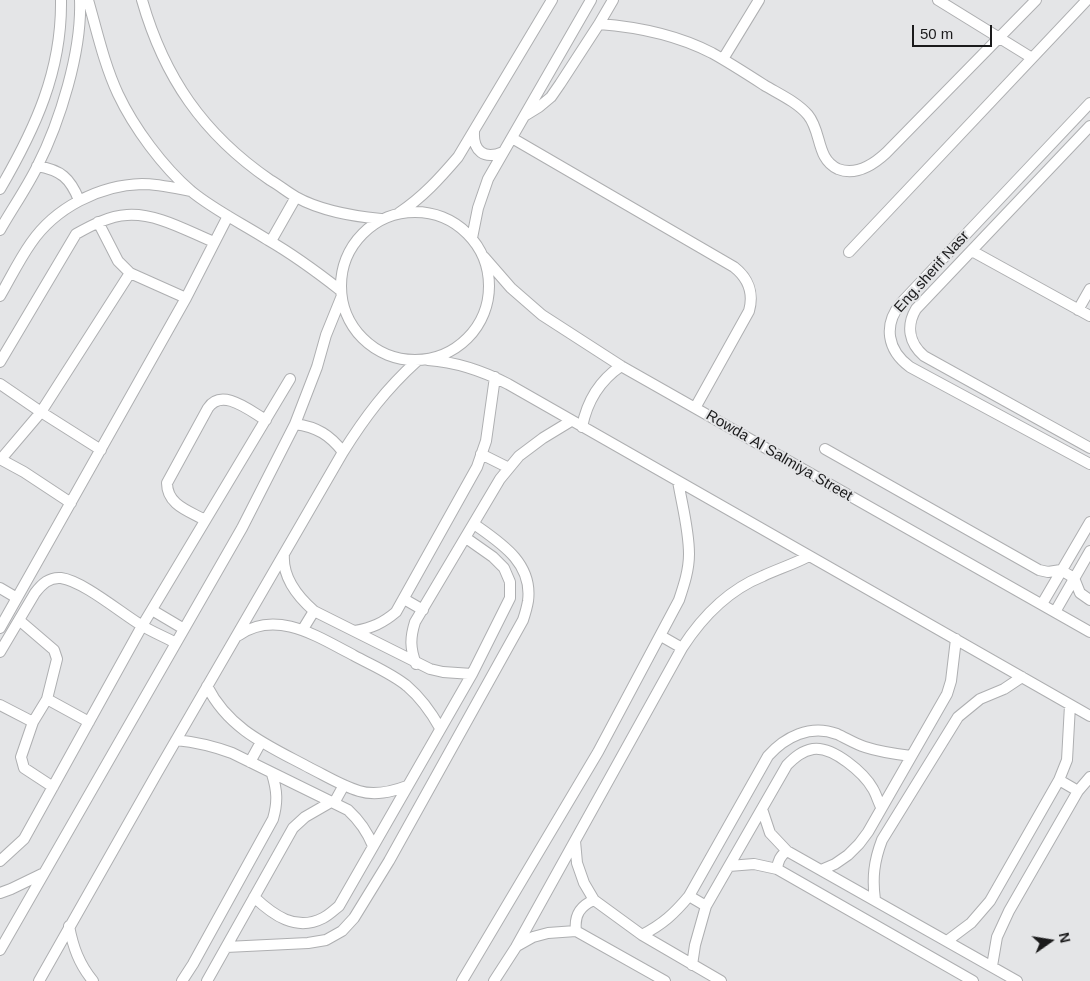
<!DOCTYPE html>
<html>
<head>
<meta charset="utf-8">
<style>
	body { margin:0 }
	#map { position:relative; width:1090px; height:981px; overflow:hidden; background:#e4e5e7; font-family:Helvetica,sans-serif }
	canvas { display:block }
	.north { position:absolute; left:1025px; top:916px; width:50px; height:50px; -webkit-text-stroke:4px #e4e5e7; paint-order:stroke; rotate:77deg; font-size:14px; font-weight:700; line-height:20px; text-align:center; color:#1b1b1c }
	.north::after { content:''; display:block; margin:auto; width:18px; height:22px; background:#1b1b1c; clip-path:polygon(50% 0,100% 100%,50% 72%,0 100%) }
	.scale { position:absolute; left:912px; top:25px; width:80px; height:22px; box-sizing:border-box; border:2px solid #1b1b1c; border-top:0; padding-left:6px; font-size:15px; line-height:18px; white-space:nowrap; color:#1b1b1c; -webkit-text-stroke:4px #e4e5e7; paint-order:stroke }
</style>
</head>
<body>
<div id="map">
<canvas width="1090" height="981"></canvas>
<div class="north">N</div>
<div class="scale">50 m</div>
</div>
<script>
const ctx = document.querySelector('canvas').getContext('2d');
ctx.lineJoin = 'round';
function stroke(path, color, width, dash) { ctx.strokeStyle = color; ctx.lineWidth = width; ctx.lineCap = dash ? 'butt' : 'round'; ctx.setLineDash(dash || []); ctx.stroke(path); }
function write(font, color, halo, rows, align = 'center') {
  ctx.font = font + ' Helvetica,sans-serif'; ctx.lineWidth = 4; ctx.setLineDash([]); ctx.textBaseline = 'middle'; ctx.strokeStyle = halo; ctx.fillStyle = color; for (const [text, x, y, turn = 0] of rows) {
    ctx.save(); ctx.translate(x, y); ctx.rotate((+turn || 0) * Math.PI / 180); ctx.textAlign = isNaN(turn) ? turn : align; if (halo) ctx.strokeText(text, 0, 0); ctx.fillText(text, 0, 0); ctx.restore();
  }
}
const minor = new Path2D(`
	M 88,0 C 97,31 104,64 118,94 C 134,128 163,167 191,191 C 214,210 243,224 268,240 C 294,255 317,272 340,290
	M 142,0 C 164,77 203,134 270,180 C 279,185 287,192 296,197 C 321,211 352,216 381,219
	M 938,0 L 1032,58
	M 599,24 C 639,27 677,35 712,53 C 730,63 747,74 764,85 C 779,94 797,102 808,115 C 822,132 816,159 838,169 C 856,176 873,165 886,153 L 1036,0
	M 723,59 L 759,0
	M 1090,103 L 901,303 C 883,325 887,350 910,367 L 1090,464
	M 526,115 L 539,107 L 551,97 L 560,84 L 599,24 L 613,0
	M 1090,126 L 916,309 C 906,326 909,343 924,356 L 1090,448
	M 474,132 C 473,151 484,160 503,152
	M 512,138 L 734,267 C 748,278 754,293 749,311 L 695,408
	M 37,166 C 61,170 70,178 79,200
	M 0,189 C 35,129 62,71 61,0
	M341 286a74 74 0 1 1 148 0a74 74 0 1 1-148 0Z
	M 399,213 C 423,197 440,178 458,157 L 552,0
	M 98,222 L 118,261 L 130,273 L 186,298
	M 0,230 C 12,209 26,189 37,167 C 60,122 82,51 80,0
	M 472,238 L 478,208 L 488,179 L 591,0
	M 271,241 L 296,197
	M 972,251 L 1090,316
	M 849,252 L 1087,0
	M 484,257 L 511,288 L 542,315 L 621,366 L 1090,632
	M 0,296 C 10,279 19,260 31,243 C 55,208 99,185 142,184 C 158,184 175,188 191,191
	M 1078,310 L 1090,289
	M 428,360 C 456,362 483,371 508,384 L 1090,716
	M 0,362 L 76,234 C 92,225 109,216 127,215 C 157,213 187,231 214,242
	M 0,384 L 41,412 L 101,450
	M 295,424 C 317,427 330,435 343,452
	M 582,427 C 587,401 599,381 621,366
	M 825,449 L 1039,570 L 1048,572 L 1061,570 L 1074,578 L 1080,593 L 1090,600
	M 481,454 L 509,468
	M 0,459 L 24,472 L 71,503
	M 1,459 L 41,412 L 130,273
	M 205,520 C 189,511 167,505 167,483 L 208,408 C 222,387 250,411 266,420
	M 284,554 C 282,577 298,597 314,611 L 430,669 L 443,672 L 472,674
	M 0,588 L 17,598
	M 404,599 L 423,610
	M 1042,604 L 1090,522
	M 152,610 L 184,629
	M 1055,612 L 1090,551
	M 19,620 L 54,650 L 57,659 L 47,699 L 33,722 L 21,757 L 24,768 L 53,787
	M 0,628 L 186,298 L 228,216
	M 303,629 L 314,611
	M 355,631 C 372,628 383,623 396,612 L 477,467 L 486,441 L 495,377
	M 239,635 C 277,609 318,637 353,655 C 371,665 391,673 407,686 C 421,698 431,712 440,728
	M 661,636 L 682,648
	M 0,652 L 35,593 C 42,584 49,577 61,578 C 83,581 121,613 141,625 C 152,632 165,637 176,643
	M 416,664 C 410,648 410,638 415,622 L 500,479 L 519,456 L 543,438 L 571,421
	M 207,686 C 229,730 269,746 310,768 C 326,776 342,786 359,791 C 375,796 391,792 407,786
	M 47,699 L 89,722
	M 0,705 L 33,722
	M 176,740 C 196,742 213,746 232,753 L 348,810 C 360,821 367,831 373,846
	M 250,762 L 261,742
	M 1059,780 L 1078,791
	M 334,803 L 344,785
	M 762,809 L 770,833 L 787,851 L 1017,981
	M 575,841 L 577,863 L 584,883 L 594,900 L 642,935 L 721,981
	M 0,861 L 24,839 L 142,626 L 290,379
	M 729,866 L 754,864 L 777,869 L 973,981
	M 777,869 C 778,861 780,856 787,851
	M 821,870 L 835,864 L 848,855 L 859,844 L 868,832 L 947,694 L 951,681 L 956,639
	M 0,893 L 11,889 L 42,874
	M 689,896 L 706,906
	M 254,897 C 273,915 296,932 323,918 C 329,915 334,910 339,906 L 472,674 L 510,598 L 510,582 L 504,568 L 493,557 L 466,538
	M 875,900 C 872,878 874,861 882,840 L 958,717 L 980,699 L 1004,689 L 1022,677
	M 69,926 C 73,947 79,964 93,981
	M 576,931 C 574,915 580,906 594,900
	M 642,935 C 663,924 674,914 689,896 L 768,756 C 785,737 810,724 837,734 C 846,738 855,744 865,747 C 880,752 895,754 911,756
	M 947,941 L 971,923 L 990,901 L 1059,780 L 1067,760 L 1070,705
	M 517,946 L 533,937 L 548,933 L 576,931 L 665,981
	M 226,947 L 308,943 L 326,940 L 342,931 L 354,918 L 389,861 L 523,620 C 525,614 527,607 528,601 C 533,563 501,543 474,524
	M 0,950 L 242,528 L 295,424 L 317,367 L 326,335 L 341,298
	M 692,965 L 695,945 L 706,906 L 787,765 C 795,757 802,751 813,749 C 833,746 864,773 873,789 C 876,794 878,801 881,807
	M 992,966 L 997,937 L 1009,911 L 1078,791 L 1090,777
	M 39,981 L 157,773 L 343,452 C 365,417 386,389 417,361
	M 182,981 L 193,964 L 273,819 C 278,802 277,790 272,774
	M 207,981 L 293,828 L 305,817 L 331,802
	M 462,981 L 598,752 L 679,600 C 684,585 689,570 689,554 C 689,530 682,505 678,481
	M 494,981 L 516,947 L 682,648 C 702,617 728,590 763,576 C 778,569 794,564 809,556`);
stroke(minor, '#aeafb1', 12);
stroke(minor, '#fff', 10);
write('15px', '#1b1b1c', '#e4e5e7', [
	["Eng.sherif Nasr",932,272,-48],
	["Rowda Al Salmiya Street",779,456,30]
]);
</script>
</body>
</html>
